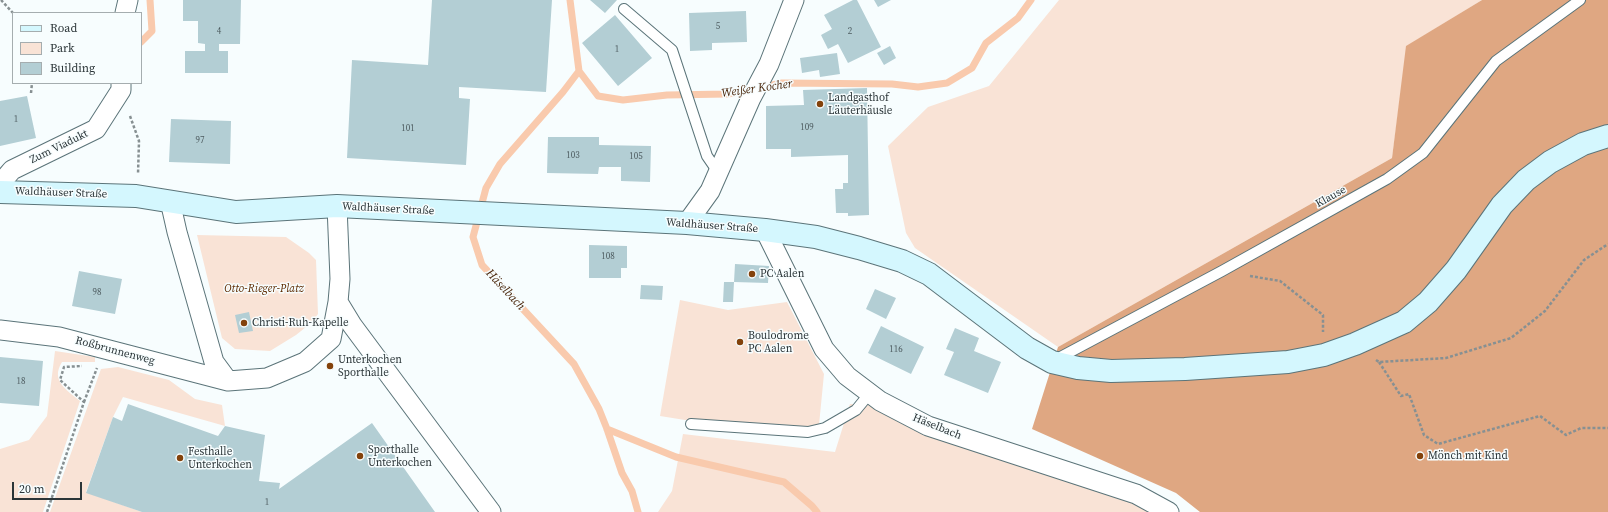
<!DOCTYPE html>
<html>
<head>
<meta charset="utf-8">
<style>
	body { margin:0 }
	#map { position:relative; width:1608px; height:512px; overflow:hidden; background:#f7fdfe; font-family:"Source Serif 4",serif }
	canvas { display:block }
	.legend { position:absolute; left:12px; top:12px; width:130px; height:72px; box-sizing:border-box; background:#f7fdfe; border:1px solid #a5adaf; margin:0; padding:5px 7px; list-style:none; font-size:12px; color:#2b3538 }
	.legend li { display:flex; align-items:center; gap:8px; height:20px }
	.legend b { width:20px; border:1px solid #a5adaf }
	.scale { position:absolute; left:12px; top:482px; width:70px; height:18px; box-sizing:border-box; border:2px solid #2b3538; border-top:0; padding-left:5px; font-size:12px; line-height:14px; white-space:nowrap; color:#2b3538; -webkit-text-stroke:3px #f7fdfe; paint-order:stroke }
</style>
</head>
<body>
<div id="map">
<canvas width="1608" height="512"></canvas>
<ul class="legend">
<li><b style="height:5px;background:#d4f7fe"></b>Road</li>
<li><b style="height:11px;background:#f9e3d6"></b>Park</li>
<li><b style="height:11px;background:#b3ced4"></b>Building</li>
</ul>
<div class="scale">20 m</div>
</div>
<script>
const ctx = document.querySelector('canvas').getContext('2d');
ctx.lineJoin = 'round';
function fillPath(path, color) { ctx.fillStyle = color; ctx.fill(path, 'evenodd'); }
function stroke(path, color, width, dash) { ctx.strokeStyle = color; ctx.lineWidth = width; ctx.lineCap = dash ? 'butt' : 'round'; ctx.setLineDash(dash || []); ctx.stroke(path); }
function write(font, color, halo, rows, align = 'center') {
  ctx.font = font + ' "Source Serif 4",serif'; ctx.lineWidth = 3; ctx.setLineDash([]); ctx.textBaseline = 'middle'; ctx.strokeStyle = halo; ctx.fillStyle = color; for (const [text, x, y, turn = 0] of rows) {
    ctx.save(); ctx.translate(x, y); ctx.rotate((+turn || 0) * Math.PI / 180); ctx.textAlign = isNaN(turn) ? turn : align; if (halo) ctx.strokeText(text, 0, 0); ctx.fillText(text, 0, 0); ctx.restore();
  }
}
fillPath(new Path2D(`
	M 1059,0 L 1482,0 L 1407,46 L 1392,158 L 1058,347 L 915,248 L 906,233 L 888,146 L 928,107 L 989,86 Z
	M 197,235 L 286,237 L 309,253 L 316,260 L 318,314 L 311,323 L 296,335 L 270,351 L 235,349 L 222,338 Z
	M 680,300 L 728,310 L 787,302 L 824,374 L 819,425 L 808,428 L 685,420 L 660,416 Z
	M 55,351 L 95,357 L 95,362 L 62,362 C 50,381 67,390 80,401 L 43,512 L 0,512 L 0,449 L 29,440 L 47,416 Z
	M 118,367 L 169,380 L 195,399 L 222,405 L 225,426 L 123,397 L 113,417 L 86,492 L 142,512 L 50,512 L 101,369 Z
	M 850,404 L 877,404 L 1161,512 L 658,512 L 672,491 L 683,434 L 835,452 Z`), '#f9e3d6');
fillPath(new Path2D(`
	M 1482,0 L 1608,0 L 1608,512 L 1200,512 L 1176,493 L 1032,429 L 1058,347 L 1392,158 L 1406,46 Z`), '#dfa782');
stroke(new Path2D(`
	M 570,0 L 579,71 L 598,96 L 623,100 L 667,95 L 728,94 L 782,83 L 892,84 L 918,87 L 947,83 L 972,68 L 986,43 L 1018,18 L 1031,0
	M 141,42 L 152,31 L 150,0
	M 579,71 L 563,92 L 500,164 L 486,188 L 473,237 L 482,265 L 574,364 L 599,409 L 607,429 L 622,473 L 632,491 L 638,512
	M 607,429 L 676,457 L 784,482 L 812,506 L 817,512`), '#f9caad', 7);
fillPath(new Path2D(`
	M 183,0 L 241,0 L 240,44 L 219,44 L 219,51 L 228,51 L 228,73 L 185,73 L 185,51 L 205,51 L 205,44 L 198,43 L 198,21 L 183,21 Z
	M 432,0 L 552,0 L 546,92 L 459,87 L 459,98 L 470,99 L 466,165 L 347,158 L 352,60 L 428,65 Z
	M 590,0 L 617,0 L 605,13 Z
	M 853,0 L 857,0 L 881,47 L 848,63 L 838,44 L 828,49 L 821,35 L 832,29 L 824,15 Z
	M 874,0 L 891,0 L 878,7 Z
	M 746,11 L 747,42 L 712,43 L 712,50 L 690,51 L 689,13 Z
	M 615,15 L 652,58 L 618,86 L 582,43 Z
	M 890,46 L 896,58 L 884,65 L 877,53 Z
	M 837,53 L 840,74 L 820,77 L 819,70 L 802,73 L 800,58 Z
	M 867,88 L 869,215 L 848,216 L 848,213 L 836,213 L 835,189 L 843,189 L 843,183 L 848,183 L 848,155 L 791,157 L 791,149 L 766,149 L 766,106 L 804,105 L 803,90 Z
	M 27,96 L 36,138 L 0,146 L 0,101 Z
	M 171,119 L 231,121 L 230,164 L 169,162 Z
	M 548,137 L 599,137 L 599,145 L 651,146 L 650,182 L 621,181 L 621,167 L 599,167 L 598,174 L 547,173 Z
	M 589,245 L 627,246 L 627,268 L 621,268 L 621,278 L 589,278 Z
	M 735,264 L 769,266 L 768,283 L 734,282 Z
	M 79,271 L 122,279 L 115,314 L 72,306 Z
	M 724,282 L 734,282 L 733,302 L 723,302 Z
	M 641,285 L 663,286 L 662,300 L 640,299 Z
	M 875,289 L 896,298 L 886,319 L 866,309 Z
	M 249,312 L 253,331 L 239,333 L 235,315 Z
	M 881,326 L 924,347 L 911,374 L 868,353 Z
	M 955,328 L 979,338 L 974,351 L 1001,362 L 988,393 L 944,375 L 954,352 L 946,349 Z
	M 0,357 L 43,361 L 39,406 L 0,403 Z
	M 128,404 L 218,436 L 225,426 L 265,435 L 259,481 L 280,483 L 279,489 L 372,423 L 435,512 L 142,512 L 86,493 L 113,417 L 122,421 Z`), '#b3ced4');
const lane = new Path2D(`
	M 624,9 L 672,50 L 707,156 L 718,172
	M 1055,360 L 1222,271 L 1387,179 L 1423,153 L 1496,61 L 1580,0
	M 691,424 L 808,432 L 825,428 L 856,410 L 870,393`);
const street = new Path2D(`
	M 125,13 L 128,0
	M 0,184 L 12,170 L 96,129 L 121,90 L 121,83
	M 170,201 L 177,232 L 214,362 L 228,381
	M 687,223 L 710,191 L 751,98 L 769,64 L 794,0
	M 765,230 L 824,349 L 847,376 L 880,401 L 928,426 L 1136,494 L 1169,512
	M 338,302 L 352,325 L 491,512
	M 0,330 L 59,337 L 228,381 L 267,378 L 305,362 L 331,339 L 338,302 L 340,279 L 337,206`);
const secondary = new Path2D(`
	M 0,192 L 136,196 L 236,212 L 337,206 L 687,223 L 765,230 L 816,237 L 859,248 L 902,261 L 929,274 L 1027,348 L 1052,362 L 1078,368 L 1111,371 L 1185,369 L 1288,362 L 1324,355 L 1355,344 L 1404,322 L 1428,302 L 1456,270 L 1502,205 L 1526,180 L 1550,162 L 1583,144 L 1608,136`);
stroke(lane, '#5b7479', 12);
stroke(street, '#5b7479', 21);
stroke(secondary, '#5b7479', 24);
stroke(new Path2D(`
	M 1,0 L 13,13
	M 31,93 L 32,83
	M 130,116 L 139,141 L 138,174
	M 1250,276 L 1280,281 L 1323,315 L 1323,332
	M 1376,360 L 1379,362 L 1446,358 L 1511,338 L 1545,311 L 1584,260 L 1608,244
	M 1379,362 L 1401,396 L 1409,394 L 1424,435 L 1438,444 L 1540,416 L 1566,435 L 1581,428 L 1608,428
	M 84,402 L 97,368
	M 47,512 L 84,402 L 60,380 L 64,367 L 82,366`), '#879092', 2.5, [3, 2]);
stroke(lane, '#fff', 10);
stroke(street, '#fff', 19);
stroke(secondary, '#d4f7fe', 22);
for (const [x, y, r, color] of [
	[820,104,4,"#83420b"],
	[752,274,4,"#83420b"],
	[244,323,4,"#83420b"],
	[740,342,4,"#83420b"],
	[330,366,4,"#83420b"],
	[360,456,4,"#83420b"],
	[1420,456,4,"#83420b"],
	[180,458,4,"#83420b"]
]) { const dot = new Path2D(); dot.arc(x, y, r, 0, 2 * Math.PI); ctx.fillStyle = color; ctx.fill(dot); stroke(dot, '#f7fdfe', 1.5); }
write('9px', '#4d5b5f', null, [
	["5",718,27],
	["4",219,32],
	["2",850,32],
	["1",617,50],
	["1",16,120],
	["109",807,128],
	["101",408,129],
	["97",200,141],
	["103",573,156],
	["105",636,157],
	["108",608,257],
	["98",97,293],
	["116",896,350],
	["18",21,382],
	["1",267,503]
]);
write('11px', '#2b3538', '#f7fdfe', [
	["Landgasthof",828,98],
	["Läuterhäusle",828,111],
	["PC Aalen",760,274],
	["Christi-Ruh-Kapelle",252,323],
	["Boulodrome",748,336],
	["PC Aalen",748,349],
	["Unterkochen",338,360],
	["Sporthalle",338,373],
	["Sporthalle",368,450],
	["Unterkochen",368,463],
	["Festhalle",188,452],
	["Unterkochen",188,465],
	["Mönch mit Kind",1428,456]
], 'left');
write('11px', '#2b3538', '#f7fdfe', [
	["Zum Viadukt",59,147,-26],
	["Waldhäuser Straße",61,193,2],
	["Klause",1331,197,-29],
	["Waldhäuser Straße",388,209,3],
	["Waldhäuser Straße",712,226,4],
	["Roßbrunnenweg",115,351,15],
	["Häselbach",937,427,22]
]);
write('italic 11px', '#5e2b00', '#f7fdfe', [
	["Otto-Rieger-Platz",264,289]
]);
write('italic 12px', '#431e02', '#f7fdfe', [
	["Weißer Kocher",757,89,-8],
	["Häselbach",505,290,47]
]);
</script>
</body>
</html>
